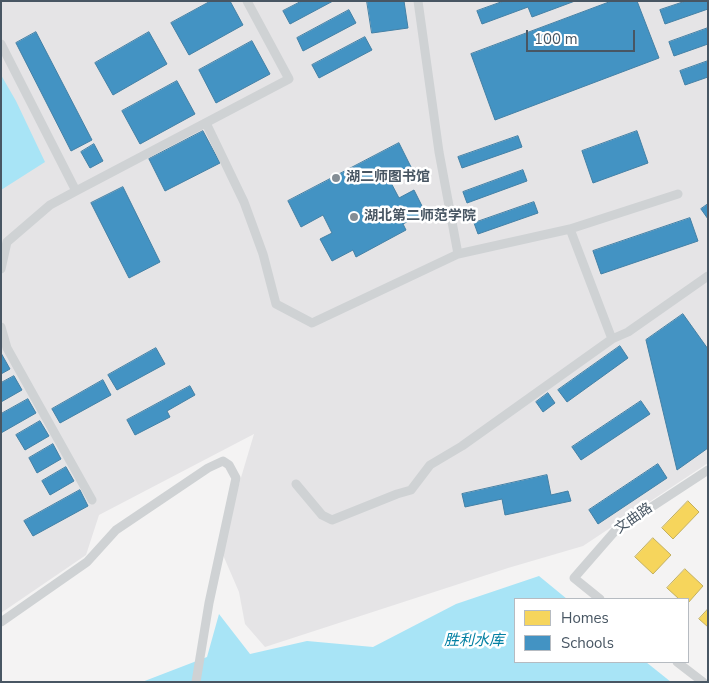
<!DOCTYPE html>
<html>
<head>
<meta charset="utf-8">
<style>
	body { margin:0 }
	#map { position:relative; width:709px; height:683px; overflow:hidden; background:#f4f3f3; font-family:"Nunito Sans",sans-serif }
	canvas { display:block }
	.frame { position:absolute; inset:0; border:2px solid #485663; pointer-events:none }
	.legend { position:absolute; left:514px; top:598px; width:175px; height:65px; box-sizing:border-box; background:#fff; border:1px solid #b6bbc1; margin:0; padding:6px 9px; list-style:none; font-size:15px; color:#485663 }
	.legend li { display:flex; align-items:center; gap:10px; height:25px }
	.legend b { width:25px; border:1px solid #b6bbc1 }
	.scale { position:absolute; left:526px; top:30px; width:109px; height:22px; box-sizing:border-box; border:2px solid #485663; border-top:0; padding-left:6px; font-size:15px; line-height:18px; white-space:nowrap; color:#485663; -webkit-text-stroke:4px #fff; paint-order:stroke }
</style>
</head>
<body>
<div id="map">
<canvas width="709" height="683"></canvas>
<div class="frame"></div>
<ul class="legend">
<li><b style="height:14px;background:#f6d55c"></b>Homes</li>
<li><b style="height:14px;background:#4393c3"></b>Schools</li>
</ul>
<div class="scale">100 m</div>
</div>
<script>
const ctx = document.querySelector('canvas').getContext('2d');
ctx.lineJoin = 'round';
function fillPath(path, color) { ctx.fillStyle = color; ctx.fill(path, 'evenodd'); }
function stroke(path, color, width, dash) { ctx.strokeStyle = color; ctx.lineWidth = width; ctx.lineCap = dash ? 'butt' : 'round'; ctx.setLineDash(dash || []); ctx.stroke(path); }
function write(font, color, halo, rows, align = 'center') {
  ctx.font = font + ' "Nunito Sans","Noto Sans SC",sans-serif'; ctx.lineWidth = 5; ctx.setLineDash([]); ctx.textBaseline = 'middle'; ctx.strokeStyle = halo; ctx.fillStyle = color; for (const [text, x, y, turn = 0] of rows) {
    ctx.save(); ctx.translate(x, y); ctx.rotate((+turn || 0) * Math.PI / 180); ctx.textAlign = isNaN(turn) ? turn : align; if (halo) ctx.strokeText(text, 0, 0); ctx.fillText(text, 0, 0); ctx.restore();
  }
}
fillPath(new Path2D(`
	M 1,1 L 708,1 L 708,463 L 583,546 L 508,568 L 265,647 L 245,624 L 239,592 L 220,548 L 254,434 L 99,515 L 86,555 L 1,613 Z`), '#e5e4e6');
fillPath(new Path2D(`
	M 1,75 L 16,101 L 45,162 L 1,190 Z
	M 539,576 L 567,599 L 515,599 L 515,662 L 646,662 L 671,682 L 142,682 L 207,657 L 219,614 L 250,654 L 307,641 L 373,647 L 456,604 Z`), '#a8e4f6');
const homes = new Path2D(`
	M 688,501 L 699,512 L 673,539 L 662,528 Z
	M 653,538 L 671,555 L 653,574 L 635,557 Z
	M 685,569 L 703,586 L 688,603 L 688,599 L 679,599 L 667,588 Z
	M 708,609 L 708,627 L 699,619 Z`);
fillPath(homes, '#f6d55c');
stroke(homes, '#c2af5e', 1);
const schools = new Path2D(`
	M 211,1 L 230,1 L 243,25 L 189,55 L 171,23 Z
	M 302,1 L 333,1 L 290,24 L 283,11 Z
	M 367,1 L 404,1 L 408,28 L 372,33 Z
	M 504,1 L 575,1 L 532,17 L 528,7 L 482,24 L 477,11 Z
	M 612,1 L 637,1 L 659,58 L 495,120 L 471,54 Z
	M 686,1 L 708,1 L 708,9 L 665,24 L 660,10 Z
	M 349,10 L 356,23 L 303,51 L 297,38 Z
	M 708,28 L 708,44 L 674,56 L 669,42 Z
	M 36,32 L 92,140 L 71,151 L 16,43 Z
	M 149,32 L 167,64 L 113,95 L 95,63 Z
	M 365,37 L 372,50 L 319,78 L 312,65 Z
	M 252,41 L 270,74 L 216,103 L 199,70 Z
	M 708,61 L 708,77 L 685,85 L 680,71 Z
	M 177,81 L 195,114 L 140,144 L 122,111 Z
	M 203,131 L 220,163 L 165,191 L 149,159 Z
	M 637,131 L 648,163 L 593,183 L 582,151 Z
	M 518,136 L 522,147 L 462,168 L 458,157 Z
	M 399,143 L 411,167 L 389,179 L 399,198 L 414,190 L 425,212 L 403,224 L 406,230 L 356,257 L 353,250 L 332,261 L 320,239 L 332,233 L 323,215 L 301,227 L 288,201 Z
	M 94,144 L 103,161 L 90,168 L 81,152 Z
	M 523,170 L 527,181 L 467,203 L 463,192 Z
	M 123,187 L 160,262 L 129,278 L 91,203 Z
	M 534,202 L 538,213 L 478,234 L 474,223 Z
	M 708,204 L 708,219 L 701,209 Z
	M 690,218 L 698,241 L 601,274 L 593,251 Z
	M 683,314 L 708,349 L 708,448 L 677,470 L 646,340 Z
	M 620,346 L 628,358 L 567,402 L 558,390 Z
	M 156,348 L 165,364 L 117,390 L 108,375 Z
	M 1,353 L 10,369 L 1,374 Z
	M 14,376 L 22,390 L 1,402 L 1,383 Z
	M 103,380 L 111,395 L 60,423 L 52,409 Z
	M 190,386 L 195,395 L 167,411 L 170,417 L 135,435 L 127,420 Z
	M 548,393 L 555,403 L 543,412 L 536,402 Z
	M 28,399 L 36,413 L 1,433 L 1,414 Z
	M 641,401 L 650,414 L 581,460 L 572,447 Z
	M 40,421 L 49,436 L 25,450 L 16,435 Z
	M 53,444 L 61,459 L 37,473 L 29,458 Z
	M 658,464 L 667,478 L 598,524 L 589,510 Z
	M 66,467 L 74,481 L 50,495 L 42,481 Z
	M 547,475 L 551,495 L 568,491 L 571,501 L 505,515 L 502,499 L 465,507 L 462,494 Z
	M 80,490 L 88,506 L 33,536 L 24,521 Z`);
fillPath(schools, '#4393c3');
stroke(schools, '#4481a6', 1);
stroke(new Path2D(`
	M 418,1 L 439,152 L 458,254 L 570,229 L 612,339 L 628,332 L 708,276
	M 1,44 L 76,191 L 289,79 L 247,1
	M 206,123 L 244,202 L 263,254 L 276,304 L 312,323 L 458,254
	M 570,229 L 678,194
	M 1,269 L 7,242 L 50,205 L 76,191
	M 1,327 L 7,348 L 92,500
	M 296,484 L 322,515 L 332,520 L 397,494 L 411,490 L 430,465 L 462,446 L 612,339
	M 600,599 L 574,578 L 615,531 L 708,470
	M 1,622 L 87,562 L 116,530 L 208,468 L 223,461 L 229,465 L 236,478 L 209,603 L 196,682
	M 677,662 L 703,682`), '#cfd2d4', 9);
for (const [x, y, r, color] of [
	[336,178,5,"#848d95"],
	[354,217,5,"#848d95"]
]) { const dot = new Path2D(); dot.arc(x, y, r, 0, 2 * Math.PI); ctx.fillStyle = color; ctx.fill(dot); stroke(dot, '#fff', 2); }
write('bold 14px', '#485663', '#fff', [
	["湖二师图书馆",346,178],
	["湖北第二师范学院",364,217]
], 'left');
write('14px', '#485663', '#fff', [
	["文曲路",634,519,-35]
]);
write('italic 15px', '#0380a3', '#fff', [
	["胜利水库",474,641]
]);
</script>
</body>
</html>
